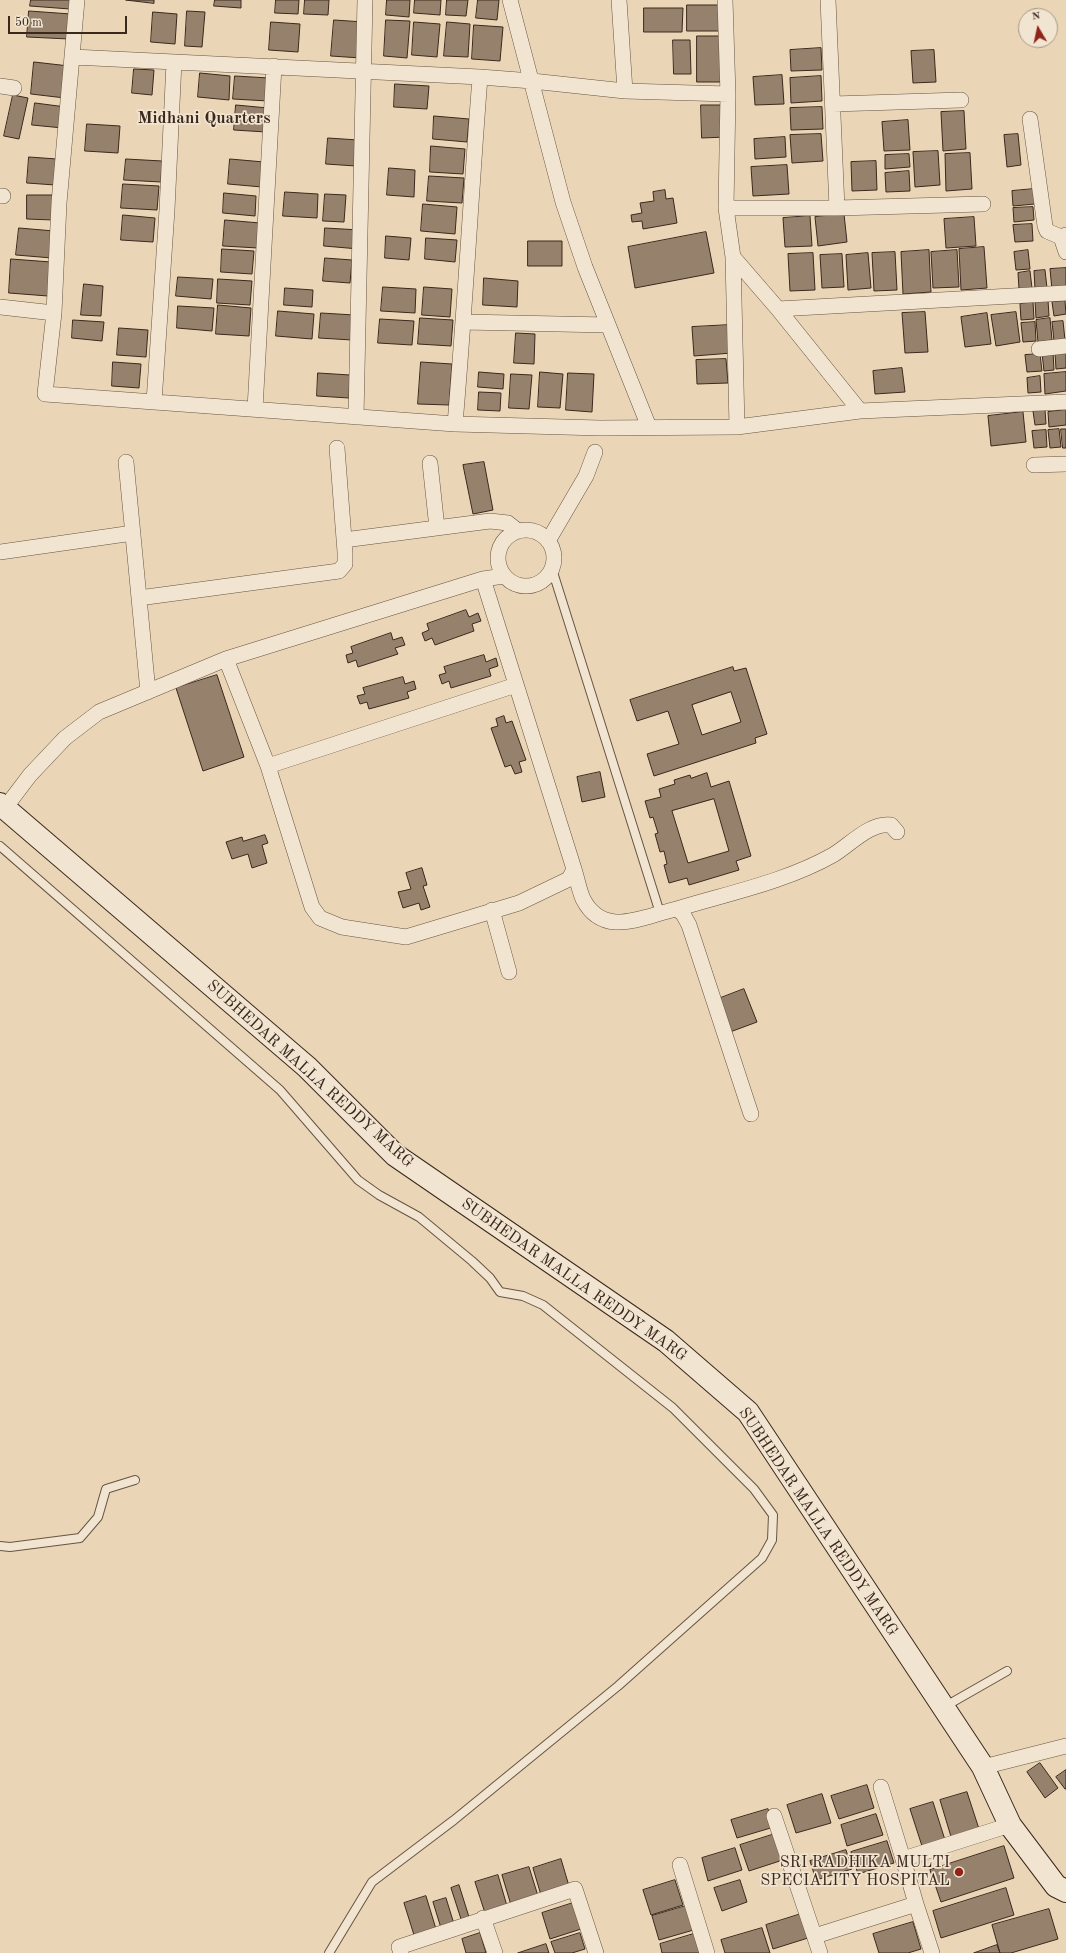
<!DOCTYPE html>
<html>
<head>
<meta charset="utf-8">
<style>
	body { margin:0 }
	#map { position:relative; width:1066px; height:1953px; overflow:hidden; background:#ead6b6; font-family:"Old Standard TT",serif }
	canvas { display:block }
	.north { position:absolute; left:1018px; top:8px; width:40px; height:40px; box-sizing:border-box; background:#f1e4d0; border:1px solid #a89988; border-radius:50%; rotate:351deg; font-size:11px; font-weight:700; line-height:16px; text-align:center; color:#3b281c }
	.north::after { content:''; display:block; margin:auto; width:14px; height:18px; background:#8f2418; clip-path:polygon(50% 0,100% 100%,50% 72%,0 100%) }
	.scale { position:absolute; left:8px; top:16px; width:119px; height:18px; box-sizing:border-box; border:2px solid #3b281c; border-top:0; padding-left:5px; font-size:12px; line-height:14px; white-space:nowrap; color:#3b281c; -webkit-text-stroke:3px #f1e4d0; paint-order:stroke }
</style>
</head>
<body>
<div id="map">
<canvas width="1066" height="1953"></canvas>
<div class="north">N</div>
<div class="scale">50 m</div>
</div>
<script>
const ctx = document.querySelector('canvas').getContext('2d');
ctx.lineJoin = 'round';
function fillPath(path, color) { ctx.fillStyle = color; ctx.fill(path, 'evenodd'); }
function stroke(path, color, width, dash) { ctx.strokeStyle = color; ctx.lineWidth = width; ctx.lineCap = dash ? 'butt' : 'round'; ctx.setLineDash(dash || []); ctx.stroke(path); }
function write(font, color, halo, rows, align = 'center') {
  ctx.font = font + ' "Old Standard TT",serif'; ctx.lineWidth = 3.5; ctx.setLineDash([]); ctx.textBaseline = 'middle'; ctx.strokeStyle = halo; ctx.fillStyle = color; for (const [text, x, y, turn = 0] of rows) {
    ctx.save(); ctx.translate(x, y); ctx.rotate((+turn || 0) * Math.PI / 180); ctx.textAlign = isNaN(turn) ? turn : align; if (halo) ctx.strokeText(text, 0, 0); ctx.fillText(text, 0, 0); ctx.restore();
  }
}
const building = new Path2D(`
	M 31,0 L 71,0 L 70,9 L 30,6 Z
	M 126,0 L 154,0 L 154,3 Z
	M 215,0 L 241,0 L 241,8 L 214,6 Z
	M 276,0 L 299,0 L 298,14 L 275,13 Z
	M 305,0 L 329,0 L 328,15 L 304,14 Z
	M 387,0 L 410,0 L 409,17 L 386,15 Z
	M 415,0 L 441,0 L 440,15 L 414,13 Z
	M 447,0 L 468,0 L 466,16 L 446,15 Z
	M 478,0 L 499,0 L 497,20 L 476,18 Z
	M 687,5 L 723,5 L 723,31 L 687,31 Z
	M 644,8 L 683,8 L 682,32 L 644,32 Z
	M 29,11 L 71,14 L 69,39 L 27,37 Z
	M 187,11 L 205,12 L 202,47 L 185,46 Z
	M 153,12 L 177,14 L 175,44 L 151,42 Z
	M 334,20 L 364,22 L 361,58 L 331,56 Z
	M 386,20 L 410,21 L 407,58 L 384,56 Z
	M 271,22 L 300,24 L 298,52 L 269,50 Z
	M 414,22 L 440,24 L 437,57 L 412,55 Z
	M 447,22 L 470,24 L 468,57 L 444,56 Z
	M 474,25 L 503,27 L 500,61 L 472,59 Z
	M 697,36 L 722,36 L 722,82 L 697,82 Z
	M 673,40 L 690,40 L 691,74 L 674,74 Z
	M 821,48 L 822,70 L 791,71 L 790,50 Z
	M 934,50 L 936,82 L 913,83 L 911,51 Z
	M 34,62 L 69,66 L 65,98 L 31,94 Z
	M 134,69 L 154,70 L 152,95 L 132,93 Z
	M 200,73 L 230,76 L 229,100 L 198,97 Z
	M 782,75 L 784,104 L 755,105 L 753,77 Z
	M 235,76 L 269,78 L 268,101 L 233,99 Z
	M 821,76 L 822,101 L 791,103 L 790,78 Z
	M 395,84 L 429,86 L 427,109 L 394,107 Z
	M 13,95 L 28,98 L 19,139 L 4,136 Z
	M 35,103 L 66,107 L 63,128 L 32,125 Z
	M 236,105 L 268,108 L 266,132 L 234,130 Z
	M 701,105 L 725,105 L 726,137 L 702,138 Z
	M 822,107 L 823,129 L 791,130 L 790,108 Z
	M 964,111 L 966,149 L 943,151 L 941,112 Z
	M 434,116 L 469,119 L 467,142 L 433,139 Z
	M 908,120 L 910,150 L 884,151 L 882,122 Z
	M 87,124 L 120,126 L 118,153 L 85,151 Z
	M 821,134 L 823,161 L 792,163 L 790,135 Z
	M 1018,134 L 1021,165 L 1007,167 L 1004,135 Z
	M 785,137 L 786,157 L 755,159 L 754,139 Z
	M 328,138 L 358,140 L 356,166 L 326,164 Z
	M 431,146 L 465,149 L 463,174 L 430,172 Z
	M 938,151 L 940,185 L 915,187 L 913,152 Z
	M 970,153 L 972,189 L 946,191 L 945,154 Z
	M 909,154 L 910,167 L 885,169 L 885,155 Z
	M 29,157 L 57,159 L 55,185 L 27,183 Z
	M 126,159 L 162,161 L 161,182 L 124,180 Z
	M 230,159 L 264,162 L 262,187 L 228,184 Z
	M 876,161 L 877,190 L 852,191 L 851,162 Z
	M 787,165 L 789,194 L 753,196 L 751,167 Z
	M 389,168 L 415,170 L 414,197 L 387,195 Z
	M 909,171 L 910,191 L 886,192 L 885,173 Z
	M 429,176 L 464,178 L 462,203 L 427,201 Z
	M 123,184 L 159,186 L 157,210 L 121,208 Z
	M 1034,189 L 1035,204 L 1013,206 L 1012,191 Z
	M 665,190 L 666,199 L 673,198 L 677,223 L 643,229 L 642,221 L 632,222 L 631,215 L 642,213 L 640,203 L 654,201 L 653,192 Z
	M 285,192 L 318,194 L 317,218 L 283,216 Z
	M 224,193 L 256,196 L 255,216 L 223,213 Z
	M 325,194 L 346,195 L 344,222 L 323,221 Z
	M 27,195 L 53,195 L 53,220 L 27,219 Z
	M 423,204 L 457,207 L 455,234 L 421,231 Z
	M 1033,207 L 1034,220 L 1014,222 L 1013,208 Z
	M 844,214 L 847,242 L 818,246 L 815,217 Z
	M 123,215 L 155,218 L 153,242 L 121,240 Z
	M 810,216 L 812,246 L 785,247 L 783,218 Z
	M 974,217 L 976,246 L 946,248 L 944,219 Z
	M 225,220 L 260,223 L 258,248 L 223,246 Z
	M 1032,224 L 1033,241 L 1015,242 L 1013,225 Z
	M 19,228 L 54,231 L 52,258 L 16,255 Z
	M 325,228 L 360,230 L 359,249 L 324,246 Z
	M 706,232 L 714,273 L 635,288 L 628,247 Z
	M 386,236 L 411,238 L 409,260 L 385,258 Z
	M 426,238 L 457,240 L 455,262 L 425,259 Z
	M 528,241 L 562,241 L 562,266 L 528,266 Z
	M 984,247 L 987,288 L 961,290 L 959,249 Z
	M 222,249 L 254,251 L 252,274 L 221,272 Z
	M 929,250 L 931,292 L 903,294 L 901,252 Z
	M 957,250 L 959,287 L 933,288 L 931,252 Z
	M 1028,250 L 1030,269 L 1016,270 L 1014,252 Z
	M 895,252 L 897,290 L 874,291 L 872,253 Z
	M 813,253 L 815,290 L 790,291 L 788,254 Z
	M 868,253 L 871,288 L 848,290 L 846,255 Z
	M 842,254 L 844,287 L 822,288 L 820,255 Z
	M 325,258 L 352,260 L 350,283 L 323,281 Z
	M 11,259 L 51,262 L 48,296 L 9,293 Z
	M 1066,268 L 1066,288 L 1052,290 L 1050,269 Z
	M 1045,270 L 1047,288 L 1035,289 L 1034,271 Z
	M 1030,271 L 1032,288 L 1019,289 L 1018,273 Z
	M 178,277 L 213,279 L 211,299 L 176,296 Z
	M 484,278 L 518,281 L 517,307 L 483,305 Z
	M 218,279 L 252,281 L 250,305 L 217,303 Z
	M 84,284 L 103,286 L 101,316 L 81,315 Z
	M 383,287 L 416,289 L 415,313 L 381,311 Z
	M 424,287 L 452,289 L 450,317 L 422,315 Z
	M 285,288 L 313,290 L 312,307 L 284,305 Z
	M 1048,300 L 1049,316 L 1036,318 L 1035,301 Z
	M 1065,301 L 1066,314 L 1054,316 L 1052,302 Z
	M 1033,302 L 1034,319 L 1021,320 L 1020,304 Z
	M 218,305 L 251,308 L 249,336 L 216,334 Z
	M 178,306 L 214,308 L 212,331 L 177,328 Z
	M 278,311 L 314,314 L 312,339 L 276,336 Z
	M 925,312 L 928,352 L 905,353 L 902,313 Z
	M 1016,312 L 1020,342 L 996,346 L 991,315 Z
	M 321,313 L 354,315 L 352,340 L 319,338 Z
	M 987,313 L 991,344 L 965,347 L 961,317 Z
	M 420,318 L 453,320 L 451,346 L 418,344 Z
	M 1050,318 L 1052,340 L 1038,342 L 1036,320 Z
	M 380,319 L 414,321 L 412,345 L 378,343 Z
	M 73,320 L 104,322 L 102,341 L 72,338 Z
	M 1063,321 L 1065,340 L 1054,341 L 1052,322 Z
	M 1035,322 L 1036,341 L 1023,342 L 1021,323 Z
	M 730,325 L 732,353 L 694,356 L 692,327 Z
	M 119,328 L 148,330 L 146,357 L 117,355 Z
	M 516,333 L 535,334 L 534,364 L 514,363 Z
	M 1053,352 L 1054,370 L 1044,371 L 1042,353 Z
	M 1066,352 L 1066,368 L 1056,369 L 1055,353 Z
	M 1040,354 L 1042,371 L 1027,372 L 1025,355 Z
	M 726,359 L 728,383 L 697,384 L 696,360 Z
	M 113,362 L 141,364 L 139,388 L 112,386 Z
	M 421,362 L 452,364 L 449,405 L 418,404 Z
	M 902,368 L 905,392 L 875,394 L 873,371 Z
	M 479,372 L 504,374 L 503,389 L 478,387 Z
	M 540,372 L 563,374 L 560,408 L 538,407 Z
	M 1066,372 L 1066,391 L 1045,394 L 1044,374 Z
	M 318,373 L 350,375 L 349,398 L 317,396 Z
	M 568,373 L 594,374 L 592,412 L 566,410 Z
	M 511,374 L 532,375 L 529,409 L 509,408 Z
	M 1040,376 L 1041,392 L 1028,393 L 1027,378 Z
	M 479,392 L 501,393 L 500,411 L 478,410 Z
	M 1045,410 L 1046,424 L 1035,425 L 1033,411 Z
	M 1066,410 L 1066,425 L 1049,427 L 1048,412 Z
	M 1023,412 L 1026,442 L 991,446 L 988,416 Z
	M 1059,429 L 1061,447 L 1050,448 L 1048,430 Z
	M 1061,429 L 1066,429 L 1066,448 L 1063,448 Z
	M 1046,430 L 1047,447 L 1034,448 L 1032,431 Z
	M 484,462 L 493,510 L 473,514 L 463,465 Z
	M 466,610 L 469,617 L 478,613 L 481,621 L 472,624 L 474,631 L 435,645 L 432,638 L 425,641 L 422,633 L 429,630 L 427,624 Z
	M 391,633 L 393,640 L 402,637 L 405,645 L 395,648 L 398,654 L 358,667 L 356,660 L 348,663 L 346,655 L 353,653 L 351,647 Z
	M 484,655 L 486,662 L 496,658 L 498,666 L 489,669 L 491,676 L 451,688 L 449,681 L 442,684 L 439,675 L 446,673 L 444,667 Z
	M 733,667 L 734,671 L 746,668 L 767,734 L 755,738 L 756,743 L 654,776 L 647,754 L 679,744 L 668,711 L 637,721 L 630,700 ZM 731,692 L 741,722 L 702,735 L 692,705 Z
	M 217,675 L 244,757 L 203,771 L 176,688 Z
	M 403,677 L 405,684 L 414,681 L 416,689 L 407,692 L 409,698 L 369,709 L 367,702 L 360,704 L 357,696 L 365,694 L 363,688 Z
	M 504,716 L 506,723 L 512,721 L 526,760 L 519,762 L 522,772 L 515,774 L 511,765 L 505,767 L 491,728 L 498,726 L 496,719 Z
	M 600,772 L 605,797 L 582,802 L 577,777 Z
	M 707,773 L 711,787 L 729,781 L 751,856 L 736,861 L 739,870 L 689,885 L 687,878 L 669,883 L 664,865 L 667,864 L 664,851 L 660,852 L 655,834 L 658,833 L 653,817 L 650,818 L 645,801 L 661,797 L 659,789 L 675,784 L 674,780 L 690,775 L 691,778 ZM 714,799 L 729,851 L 688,863 L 672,811 Z
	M 265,835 L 268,843 L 262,845 L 267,863 L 252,868 L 248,854 L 232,859 L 226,842 L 242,837 L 243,841 Z
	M 422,868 L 427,885 L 423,886 L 430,907 L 421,910 L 419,903 L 403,908 L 398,892 L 411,889 L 406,873 Z
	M 744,989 L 757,1022 L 730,1032 L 718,999 Z
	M 1040,1763 L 1058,1788 L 1045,1798 L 1027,1772 Z
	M 1066,1770 L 1066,1789 L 1065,1789 L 1056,1777 Z
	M 867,1785 L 874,1808 L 839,1819 L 831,1796 Z
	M 967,1792 L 980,1832 L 952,1840 L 940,1800 Z
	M 822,1794 L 831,1823 L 796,1833 L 787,1805 Z
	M 933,1802 L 945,1840 L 922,1846 L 910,1809 Z
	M 768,1809 L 774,1827 L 737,1838 L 731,1820 Z
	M 876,1814 L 883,1835 L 847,1846 L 841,1825 Z
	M 778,1833 L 786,1859 L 749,1871 L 740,1845 Z
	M 887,1841 L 894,1863 L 858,1874 L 851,1852 Z
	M 1004,1846 L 1014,1878 L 941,1902 L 930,1870 Z
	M 735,1848 L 742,1870 L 708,1881 L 702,1858 Z
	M 846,1850 L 852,1869 L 816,1880 L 810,1861 Z
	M 561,1859 L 569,1886 L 541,1895 L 533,1868 Z
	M 529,1867 L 538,1896 L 511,1905 L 502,1875 Z
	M 498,1875 L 507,1906 L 485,1913 L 475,1882 Z
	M 675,1880 L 683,1905 L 651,1915 L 643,1890 Z
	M 740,1880 L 747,1902 L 722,1911 L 714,1888 Z
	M 459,1885 L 469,1917 L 461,1919 L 451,1888 Z
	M 1006,1888 L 1014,1915 L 941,1938 L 933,1911 Z
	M 426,1896 L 436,1929 L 414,1935 L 404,1903 Z
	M 446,1898 L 454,1924 L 441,1928 L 433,1902 Z
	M 573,1903 L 581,1929 L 550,1939 L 542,1913 Z
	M 689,1905 L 697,1929 L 659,1940 L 652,1916 Z
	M 1049,1909 L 1058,1939 L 1011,1953 L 1000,1953 L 992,1925 Z
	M 801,1914 L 808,1938 L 773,1949 L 766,1925 Z
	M 913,1922 L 921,1949 L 908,1953 L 879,1953 L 873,1934 Z
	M 762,1928 L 770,1953 L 725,1953 L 721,1940 Z
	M 480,1933 L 486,1953 L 466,1953 L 462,1939 Z
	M 580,1933 L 585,1949 L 572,1953 L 555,1953 L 551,1942 Z
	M 697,1933 L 703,1953 L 662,1953 L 660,1944 Z
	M 546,1944 L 549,1953 L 518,1953 Z
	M 997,1945 L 1000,1953 L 974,1953 Z`);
fillPath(building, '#96826c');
stroke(building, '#3b281c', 1);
const service = new Path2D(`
	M 552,569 L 660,913
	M 0,846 L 280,1090 L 358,1180 L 379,1195 L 419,1217 L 472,1261 L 490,1278 L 500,1292 L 523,1296 L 543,1305 L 673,1408 L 754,1489 L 773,1515 L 772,1540 L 762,1558 L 618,1686 L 454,1820 L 372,1882 L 329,1953
	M 0,1546 L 10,1547 L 80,1538 L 98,1517 L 106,1489 L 135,1480
	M 944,1707 L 1007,1671`);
const minor = new Path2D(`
	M 77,0 L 59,203 L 54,313 L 45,394 L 455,424 L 600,428 L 737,427 L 860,411 L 1066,402
	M 510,0 L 563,202 L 585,267 L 649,427
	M 619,0 L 625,91
	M 725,0 L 728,94 L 726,208 L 733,257 L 778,309 L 860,411
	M 828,0 L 837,208
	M 73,57 L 480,77 L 532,81 L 625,91 L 728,94
	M 0,86 L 14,88
	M 833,104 L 961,100
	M 1030,119 L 1045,226 L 1047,231 L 1061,237
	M 0,196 L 3,196
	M 726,208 L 837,208 L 983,204
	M 1066,235 L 1061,237 L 1066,252
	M 733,257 L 737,427
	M 0,307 L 54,313
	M 778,309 L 1066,293
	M 464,322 L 607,325
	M 1039,349 L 1066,346
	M 154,402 L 167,210 L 174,62
	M 255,409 L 274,66
	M 356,417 L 365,0
	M 455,424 C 465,309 471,193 480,77
	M 126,462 L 148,692
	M 430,463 L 437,528
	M 1034,465 L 1066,464
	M498 558a28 28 0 1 1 56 0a28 28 0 1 1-56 0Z
	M 344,540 L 490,521 L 508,523 L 518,531
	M 548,541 L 586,476 L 595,452
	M 0,552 L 133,533
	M 139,598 L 339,571 L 345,564 L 345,552 L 337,448
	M 226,659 L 268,766 L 312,907 L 320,918 L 342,927 L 406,937 L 519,903 L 569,879 L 574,869 L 483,579
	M 268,766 L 516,685
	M 5,808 L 30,775 L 65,738 L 99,712 L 226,659 L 483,579 L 504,576
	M 574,869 C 577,878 579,890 583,899 C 604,940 645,915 677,909 L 683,914 L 689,925 L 751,1114
	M 677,909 C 729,893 785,882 833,855 C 850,845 870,822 891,825 L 897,832
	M 492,910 L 509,972
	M 983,1767 L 1066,1746
	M 881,1787 L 903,1859
	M 774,1816 L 820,1953
	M 680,1865 L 707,1953
	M 916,1904 L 932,1953
	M 483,1918 L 495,1953
	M 815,1936 L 916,1904 L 903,1859 L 1010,1825
	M 401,1953 L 399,1947 L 575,1889 L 596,1953`);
const secondary = new Path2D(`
	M 0,804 L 307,1067 L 395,1155 L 666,1341 L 748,1412 L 983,1767 L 1010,1825 L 1056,1886 L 1066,1891`);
stroke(service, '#675442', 10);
stroke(minor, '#675442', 16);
stroke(secondary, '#3b281c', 24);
stroke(service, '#f1e4d0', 8);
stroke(minor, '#f1e4d0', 15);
stroke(secondary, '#f1e4d0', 22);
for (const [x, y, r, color] of [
	[959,1872,5,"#8f2418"]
]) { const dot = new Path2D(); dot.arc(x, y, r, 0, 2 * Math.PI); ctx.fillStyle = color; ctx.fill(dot); stroke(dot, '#f1e4d0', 1.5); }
write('16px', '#3b281c', '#f1e4d0', [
	["SUBHEDAR MALLA REDDY MARG",310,1074,42],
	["SUBHEDAR MALLA REDDY MARG",574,1280,35],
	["SUBHEDAR MALLA REDDY MARG",818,1522,56]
]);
write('16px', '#3b281c', '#f1e4d0', [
	["SRI RADHIKA MULTI",950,1863],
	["SPECIALITY HOSPITAL",950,1881]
], 'right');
write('bold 17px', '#3b281c', '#f1e4d0', [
	["Midhani Quarters",204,119]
]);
</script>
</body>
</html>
